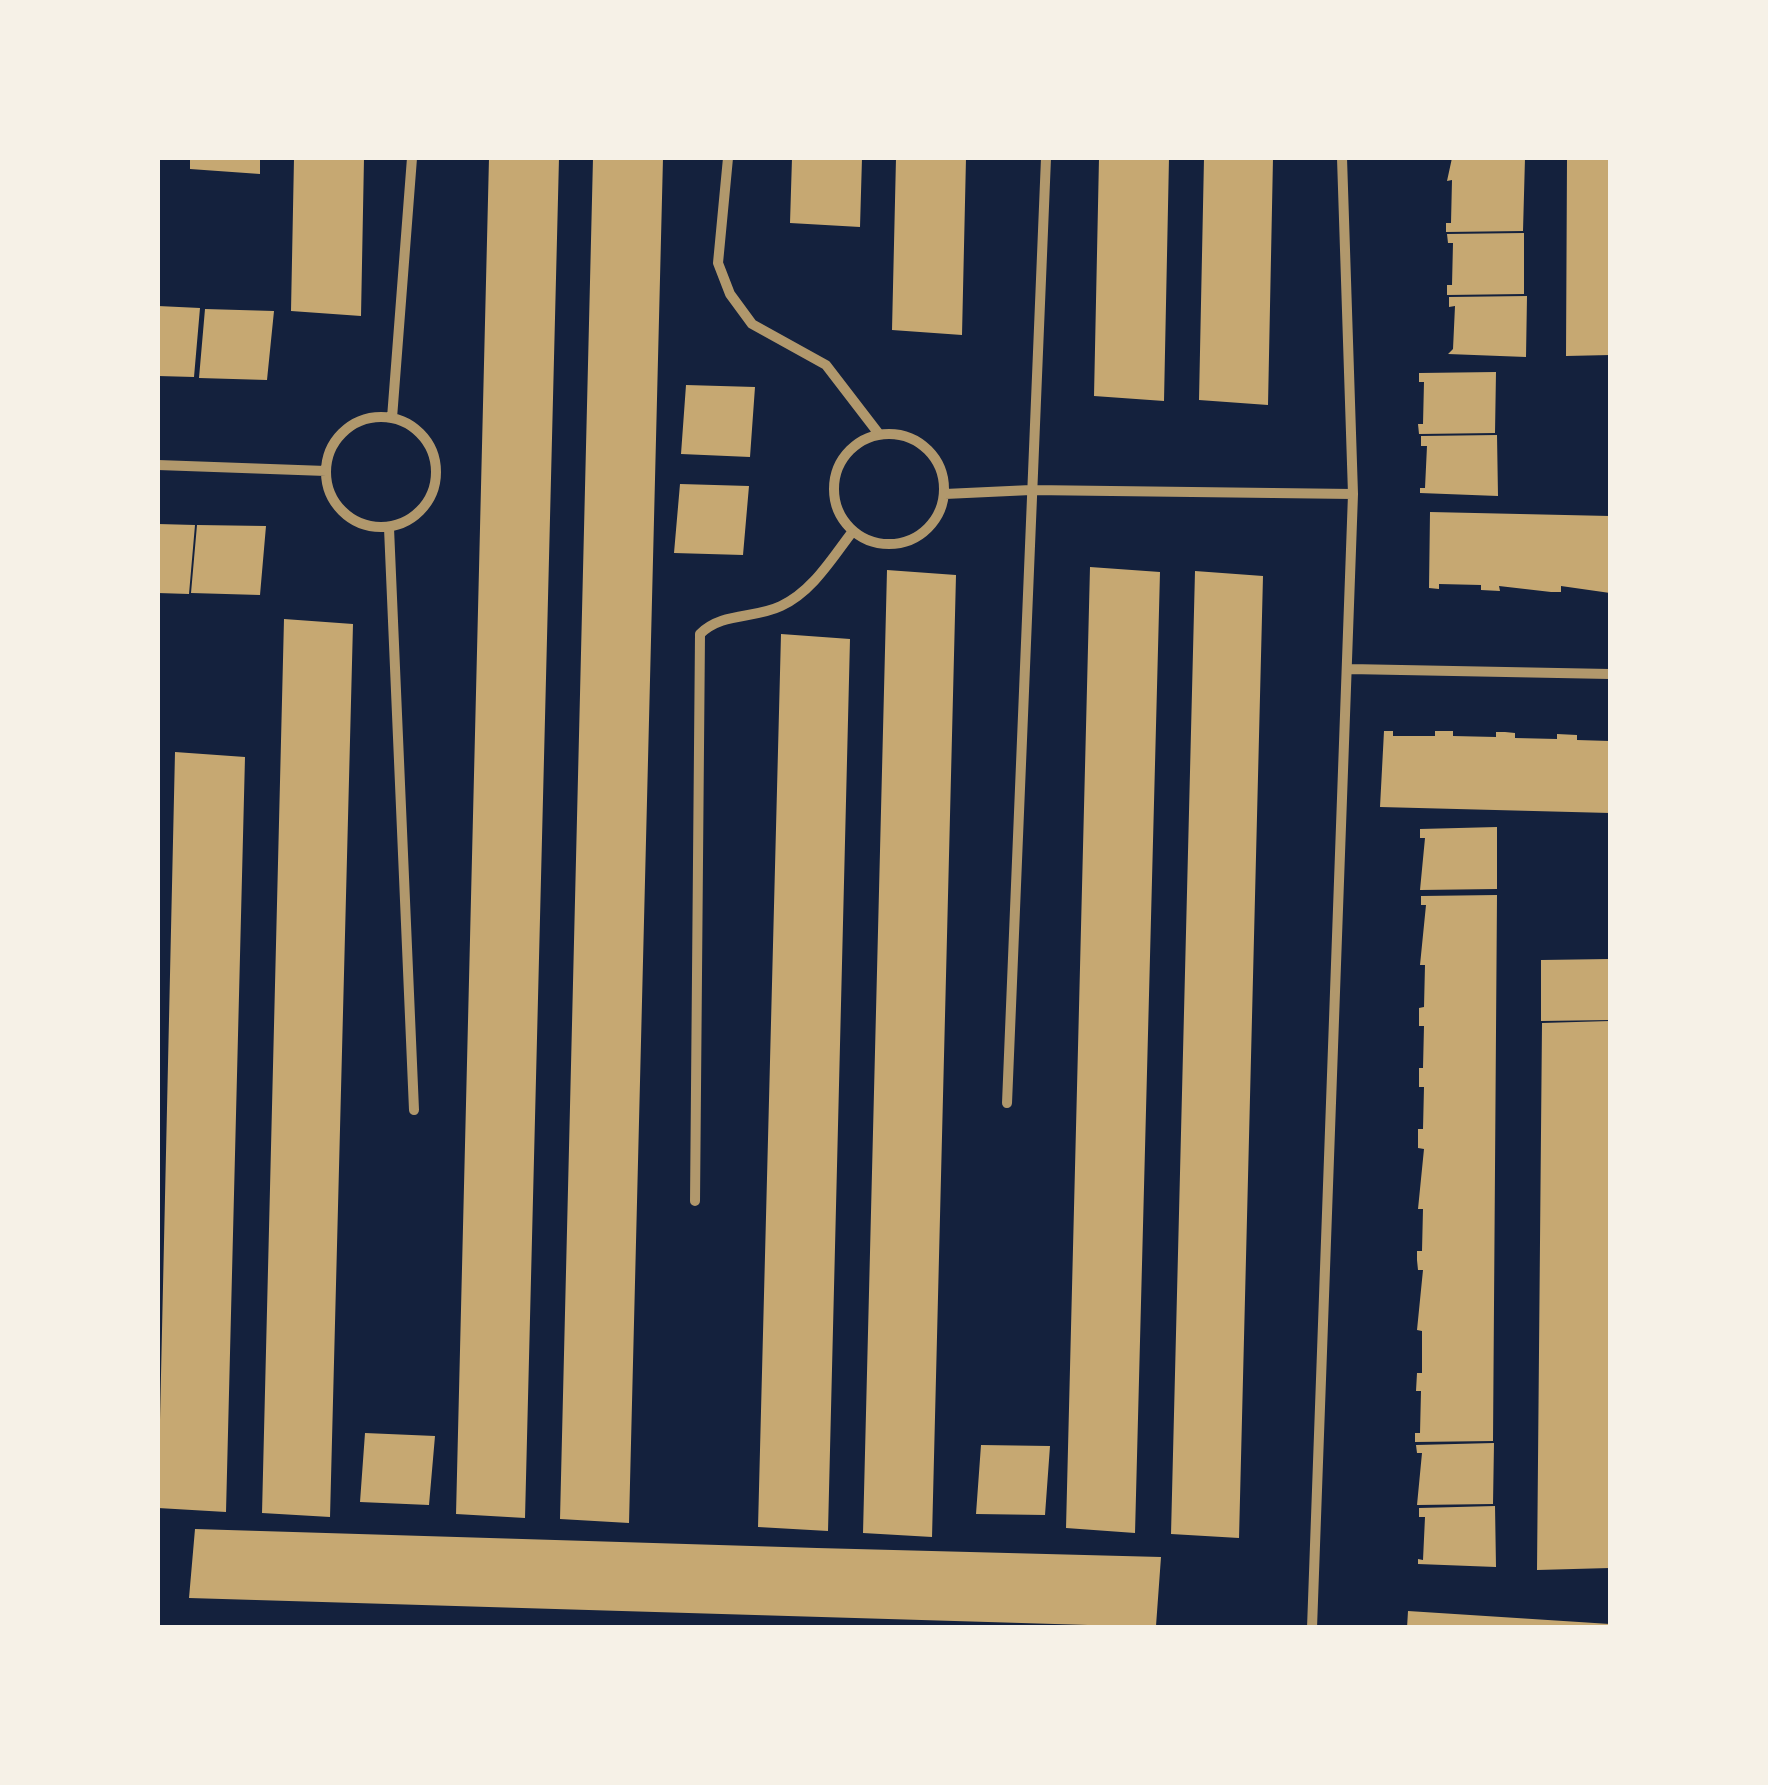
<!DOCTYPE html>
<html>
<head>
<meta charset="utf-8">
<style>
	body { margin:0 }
	#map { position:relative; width:1768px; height:1785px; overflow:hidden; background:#14213d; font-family:Signika,sans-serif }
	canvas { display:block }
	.frame { position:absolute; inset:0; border:160px solid #f6f1e7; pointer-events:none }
</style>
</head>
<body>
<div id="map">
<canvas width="1768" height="1785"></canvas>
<div class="frame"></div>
</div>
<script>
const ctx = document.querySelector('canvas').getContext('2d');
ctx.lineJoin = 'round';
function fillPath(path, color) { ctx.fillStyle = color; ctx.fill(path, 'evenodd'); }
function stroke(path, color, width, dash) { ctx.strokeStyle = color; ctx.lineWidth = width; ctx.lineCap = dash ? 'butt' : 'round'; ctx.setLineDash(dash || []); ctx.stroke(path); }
fillPath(new Path2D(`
	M 190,158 L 260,158 L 260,174 L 190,169 Z
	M 294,158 L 364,158 L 361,316 L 291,311 Z
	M 489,158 L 559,158 L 525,1518 L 456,1514 Z
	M 593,158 L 663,158 L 629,1523 L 560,1519 Z
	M 792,158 L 862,158 L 860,227 L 790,223 Z
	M 896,158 L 966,158 L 962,335 L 892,330 Z
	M 1099,158 L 1169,158 L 1164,401 L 1094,396 Z
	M 1204,158 L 1273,158 L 1268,405 L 1199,400 Z
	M 1452,158 L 1525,158 L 1523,231 L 1446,232 L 1446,223 L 1451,223 L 1452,180 L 1447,181 Z
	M 1567,158 L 1610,158 L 1610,355 L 1566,356 Z
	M 1524,233 L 1524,294 L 1447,295 L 1447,285 L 1452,285 L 1453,243 L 1448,243 L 1447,234 Z
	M 1527,296 L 1526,357 L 1448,354 L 1453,349 L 1455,306 L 1449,307 L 1449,297 Z
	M 158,306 L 200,308 L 194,377 L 158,376 Z
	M 205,309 L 274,311 L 267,380 L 199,378 Z
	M 1496,372 L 1495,433 L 1419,434 L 1418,424 L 1423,424 L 1424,382 L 1419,382 L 1419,373 Z
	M 686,385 L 755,387 L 750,457 L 681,454 Z
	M 1497,435 L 1498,496 L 1420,493 L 1420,488 L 1425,488 L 1427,446 L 1421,446 L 1421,436 Z
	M 680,484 L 749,486 L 743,555 L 674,553 Z
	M 1430,512 L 1610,516 L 1610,593 L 1561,586 L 1561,592 L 1551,592 L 1499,586 L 1500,591 L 1481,590 L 1481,585 L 1439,584 L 1439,589 L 1429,588 Z
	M 158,524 L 195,525 L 189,594 L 158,593 Z
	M 197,525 L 266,526 L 260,595 L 191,593 Z
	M 1090,567 L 1160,572 L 1135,1533 L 1066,1528 Z
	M 887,570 L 956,575 L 932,1537 L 863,1533 Z
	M 1195,571 L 1263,576 L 1239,1538 L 1171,1534 Z
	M 284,619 L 353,624 L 330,1517 L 262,1513 Z
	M 781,634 L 850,639 L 828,1531 L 758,1527 Z
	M 1384,731 L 1393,731 L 1393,736 L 1435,736 L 1435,731 L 1453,731 L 1453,736 L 1496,737 L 1496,732 L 1505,732 L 1515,733 L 1515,738 L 1557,739 L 1557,734 L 1577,735 L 1577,740 L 1610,741 L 1610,813 L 1380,807 Z
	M 175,752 L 245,757 L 226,1512 L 158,1508 Z
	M 1497,827 L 1497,889 L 1420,890 L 1425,838 L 1420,838 L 1420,829 Z
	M 1497,895 L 1493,1441 L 1415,1442 L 1415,1433 L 1420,1433 L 1421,1391 L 1416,1391 L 1417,1373 L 1422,1373 L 1422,1331 L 1417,1330 L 1423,1270 L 1418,1270 L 1417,1260 L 1417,1251 L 1422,1251 L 1423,1209 L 1418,1209 L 1424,1149 L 1418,1148 L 1418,1129 L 1423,1129 L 1424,1087 L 1419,1087 L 1419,1068 L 1423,1068 L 1424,1026 L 1419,1026 L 1419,1008 L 1424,1007 L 1425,965 L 1420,965 L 1426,905 L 1421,905 L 1421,896 Z
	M 1610,959 L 1610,1020 L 1541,1021 L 1541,960 Z
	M 1610,1021 L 1610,1568 L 1537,1570 L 1542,1023 Z
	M 365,1433 L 435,1436 L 429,1505 L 360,1502 Z
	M 1494,1443 L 1493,1504 L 1417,1505 L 1422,1453 L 1417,1453 L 1416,1445 Z
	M 981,1445 L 1050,1446 L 1045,1515 L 976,1514 Z
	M 1495,1506 L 1496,1567 L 1418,1564 L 1418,1559 L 1423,1560 L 1425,1517 L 1419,1517 L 1419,1508 Z
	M 195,1529 L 817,1548 L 1161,1557 L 1156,1626 L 1121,1626 L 189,1598 Z
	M 1408,1611 L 1610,1624 L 1610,1628 L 1407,1628 Z`), '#c6a872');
stroke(new Path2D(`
	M 728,158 L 718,263 L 730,294 L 752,324 L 826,365 L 879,434
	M326 472a55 55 0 1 1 110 0a55 55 0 1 1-110 0Z
	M 392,418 L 412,158
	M834 489a55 55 0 1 1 110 0a55 55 0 1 1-110 0Z
	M 158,465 L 326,471
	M 945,494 L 1031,490 L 1353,494
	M 389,528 L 414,1110
	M 1349,669 L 1610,674
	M 1007,1103 L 1046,158
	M 695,1201 L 700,634 C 722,612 754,619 781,606 C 813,591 832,558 853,531
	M 1312,1628 L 1353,494 L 1342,158`), '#b1986c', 10);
</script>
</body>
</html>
